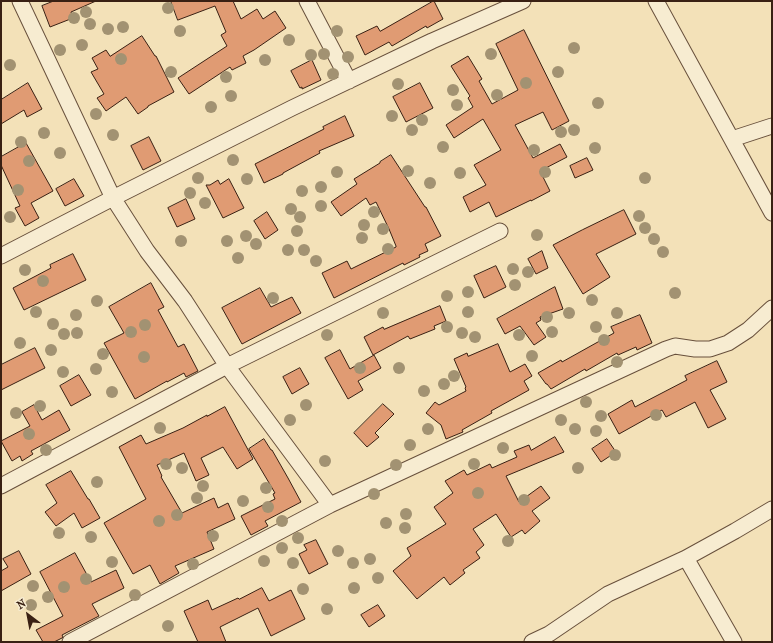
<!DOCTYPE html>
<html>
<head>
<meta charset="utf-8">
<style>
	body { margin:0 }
	#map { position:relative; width:773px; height:643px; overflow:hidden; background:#f3e1b8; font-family:"IM FELL French Canon",serif }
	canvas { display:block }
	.frame { position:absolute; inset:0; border:2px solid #392013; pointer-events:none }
	.north { position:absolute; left:8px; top:595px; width:40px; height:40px; -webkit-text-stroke:3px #f7ecd1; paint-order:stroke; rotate:328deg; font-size:11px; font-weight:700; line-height:16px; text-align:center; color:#392013 }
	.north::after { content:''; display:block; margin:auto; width:14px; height:18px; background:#392013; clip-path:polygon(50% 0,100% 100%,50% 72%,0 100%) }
</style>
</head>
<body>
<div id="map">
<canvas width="773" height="643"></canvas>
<div class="frame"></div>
<div class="north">N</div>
</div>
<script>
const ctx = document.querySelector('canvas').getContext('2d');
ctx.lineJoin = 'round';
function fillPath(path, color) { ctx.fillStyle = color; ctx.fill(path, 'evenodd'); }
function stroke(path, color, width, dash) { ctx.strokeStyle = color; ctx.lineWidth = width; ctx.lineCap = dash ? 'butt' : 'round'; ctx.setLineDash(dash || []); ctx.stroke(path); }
const building = new Path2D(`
	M 54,1 L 96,1 L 71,12 L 73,18 L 50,27 L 42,6 Z
	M 171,1 L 233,1 L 241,19 L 257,9 L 263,19 L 275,11 L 286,28 L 254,50 L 243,56 L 246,63 L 232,70 L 230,67 L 189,94 L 178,78 L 227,46 L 221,35 L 226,32 L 215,6 L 178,20 Z
	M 434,1 L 443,19 L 427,28 L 426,26 L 392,46 L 389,42 L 365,55 L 356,36 L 377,26 L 380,31 Z
	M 524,30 L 569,121 L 552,130 L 543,112 L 515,125 L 533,158 L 560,144 L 567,157 L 540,171 L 550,191 L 531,201 L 531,200 L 496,217 L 489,202 L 470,212 L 463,197 L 486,185 L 474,165 L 501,150 L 483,119 L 454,138 L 446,125 L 473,107 L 468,98 L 470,96 L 451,66 L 468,56 L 482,79 L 479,81 L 492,104 L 518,90 L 496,44 Z
	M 142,36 L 155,56 L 156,56 L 174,92 L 148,106 L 148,107 L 138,114 L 126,97 L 106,111 L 97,98 L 104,94 L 91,72 L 98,69 L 92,58 L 106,50 L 110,56 Z
	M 312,60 L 321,80 L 302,89 L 302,87 L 300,88 L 291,71 Z
	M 28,83 L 42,109 L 27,117 L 24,110 L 1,124 L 1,100 Z
	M 420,83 L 433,108 L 406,122 L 393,97 Z
	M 345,116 L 354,136 L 319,151 L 320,153 L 283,173 L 283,174 L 264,183 L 255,164 L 324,129 L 323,127 Z
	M 149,137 L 161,161 L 143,170 L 131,146 Z
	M 26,143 L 53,191 L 31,203 L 39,218 L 25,226 L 15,208 L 20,206 L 1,165 L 1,157 Z
	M 391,155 L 425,207 L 426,207 L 441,236 L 425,244 L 428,251 L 419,255 L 420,257 L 404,265 L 403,263 L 334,298 L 322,273 L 347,261 L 351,269 L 396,247 L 396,246 L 389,229 L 376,202 L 370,205 L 366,198 L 341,216 L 331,202 L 357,184 L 354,179 L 380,163 L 380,162 Z
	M 587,158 L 593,170 L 575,178 L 570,166 Z
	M 74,179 L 84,196 L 65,206 L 56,189 Z
	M 229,179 L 244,208 L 223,218 L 206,185 L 210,185 L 218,180 L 220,184 Z
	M 186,199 L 195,219 L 177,227 L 168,208 Z
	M 624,210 L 636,234 L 596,254 L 610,277 L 583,294 L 553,245 L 582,230 Z
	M 267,212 L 278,230 L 265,239 L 254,221 Z
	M 542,251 L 548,268 L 536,274 L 528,259 Z
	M 73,254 L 86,280 L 24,310 L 13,288 L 51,268 L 50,265 Z
	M 496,266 L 506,287 L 484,298 L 474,276 Z
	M 151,283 L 164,307 L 158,310 L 178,347 L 184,344 L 198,371 L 186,377 L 184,373 L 167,382 L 167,381 L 135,399 L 104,343 L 124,333 L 109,307 Z
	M 555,287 L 563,309 L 540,317 L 541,320 L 536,323 L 546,337 L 534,345 L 520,326 L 505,334 L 497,319 Z
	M 260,288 L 271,307 L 292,297 L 301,313 L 242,344 L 222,308 Z
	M 440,306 L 446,321 L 434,326 L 435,329 L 410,339 L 408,336 L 373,355 L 364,337 L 383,327 L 384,329 Z
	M 640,315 L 652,343 L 637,350 L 636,347 L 618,355 L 617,353 L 586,371 L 585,369 L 551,389 L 547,384 L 546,384 L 538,373 L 561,360 L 562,362 L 614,333 L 611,327 Z
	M 498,344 L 510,372 L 525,364 L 532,376 L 524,381 L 529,390 L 491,411 L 492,413 L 462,430 L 463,432 L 446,439 L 441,425 L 426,413 L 435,402 L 439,405 L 466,391 L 465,388 L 466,387 L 454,359 L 467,353 L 468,356 Z
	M 35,348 L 45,368 L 1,390 L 1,365 Z
	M 340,350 L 350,369 L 374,355 L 381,368 L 358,381 L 363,390 L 348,399 L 325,358 Z
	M 717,361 L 727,382 L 710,390 L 726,419 L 708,428 L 695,402 L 666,417 L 662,410 L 619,434 L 608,414 L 632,400 L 635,407 L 687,380 L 685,376 Z
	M 300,368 L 309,384 L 292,394 L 283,377 Z
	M 79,375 L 91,395 L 71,406 L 60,386 Z
	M 383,404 L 394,414 L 375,433 L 379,437 L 367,447 L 354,433 Z
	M 34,405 L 42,420 L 59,410 L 70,430 L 31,451 L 33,454 L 22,461 L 20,456 L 12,461 L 1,441 L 30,426 L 22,412 Z
	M 225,407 L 253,459 L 237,469 L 223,447 L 201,458 L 209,475 L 196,481 L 184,453 L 157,465 L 162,476 L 161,477 L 182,513 L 214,498 L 218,508 L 228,503 L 235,519 L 207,532 L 214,549 L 175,566 L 179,573 L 160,584 L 150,565 L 133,574 L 104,523 L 146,499 L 119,447 L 141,435 L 146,444 L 183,428 L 207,415 L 207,416 Z
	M 555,437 L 564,452 L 506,476 L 519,502 L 541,486 L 550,498 L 532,511 L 540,521 L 525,534 L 522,530 L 511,537 L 496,514 L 473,529 L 484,545 L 476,552 L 480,558 L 463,570 L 465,573 L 450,585 L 444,577 L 417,599 L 393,571 L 411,556 L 407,548 L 446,524 L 434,507 L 453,493 L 445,481 L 464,470 L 467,475 L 490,464 L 492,468 L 517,457 L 514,451 L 529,445 L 531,450 Z
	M 264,439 L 271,450 L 272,450 L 288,478 L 301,502 L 265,521 L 268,526 L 251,535 L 241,516 L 275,499 L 273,494 L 275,493 L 249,449 Z
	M 607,439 L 616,452 L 601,462 L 592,449 Z
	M 71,471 L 88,499 L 89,499 L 100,518 L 82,528 L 74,513 L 56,526 L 45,512 L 57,503 L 46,485 Z
	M 316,540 L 328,564 L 309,574 L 299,554 L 307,550 L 304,545 Z
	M 19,551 L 31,574 L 1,591 L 1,571 L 8,567 L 3,559 Z
	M 75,553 L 91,582 L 116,570 L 124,588 L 92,604 L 99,616 L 62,635 L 63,637 L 62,638 L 54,642 L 43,642 L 36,630 L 63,616 L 40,572 Z
	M 262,588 L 269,601 L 291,590 L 305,619 L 271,636 L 258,608 L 220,627 L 226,642 L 198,642 L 184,611 L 208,600 L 212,610 L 238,598 L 239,599 Z
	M 378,605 L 385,616 L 369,627 L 361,615 Z`);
fillPath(building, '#e09b73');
stroke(building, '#392013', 1);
const minor = new Path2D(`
	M 20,1 L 113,198 L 147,251 L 185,301 L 227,366 L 330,505
	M 307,1 L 349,81
	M 656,1 L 772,213
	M 732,139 L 772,126
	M 1,256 L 113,198 L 292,108 L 432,41 L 523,1
	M 1,486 L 227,366 L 500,231
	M 686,558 L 734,642
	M 70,642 L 330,505 L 666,349 L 675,346 L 695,349 L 710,349 L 728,343 L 748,330 L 772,308
	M 532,642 L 549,634 L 608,594 L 686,558 L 735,531 L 772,509`);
stroke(minor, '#68503c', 17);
stroke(minor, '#f7ecd1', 15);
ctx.fillStyle = '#a29272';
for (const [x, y] of [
	[168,8],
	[86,12],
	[74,18],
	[90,24],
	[123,27],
	[108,29],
	[180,31],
	[337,31],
	[289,40],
	[82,45],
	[574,48],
	[60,50],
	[324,54],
	[491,54],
	[311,55],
	[348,57],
	[121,59],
	[265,60],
	[10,65],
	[171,72],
	[558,72],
	[333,74],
	[226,77],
	[526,83],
	[398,84],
	[453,90],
	[497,95],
	[231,96],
	[598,103],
	[457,105],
	[211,107],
	[96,114],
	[392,116],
	[422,120],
	[412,130],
	[574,130],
	[561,132],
	[44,133],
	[113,135],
	[21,142],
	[443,147],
	[595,148],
	[534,150],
	[60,153],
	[233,160],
	[29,161],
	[408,171],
	[337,172],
	[545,172],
	[460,173],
	[198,178],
	[645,178],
	[247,179],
	[430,183],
	[321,187],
	[18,190],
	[302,191],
	[190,193],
	[205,203],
	[321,206],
	[291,209],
	[374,212],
	[639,216],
	[10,217],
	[300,217],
	[364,225],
	[645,228],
	[383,229],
	[297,231],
	[537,235],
	[246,236],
	[362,238],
	[654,239],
	[181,241],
	[227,241],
	[256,244],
	[388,249],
	[288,250],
	[304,250],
	[663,252],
	[238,258],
	[316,261],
	[513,269],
	[25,270],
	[528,272],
	[43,281],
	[515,285],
	[468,292],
	[675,293],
	[447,296],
	[273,298],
	[592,300],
	[97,301],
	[36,312],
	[468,312],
	[383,313],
	[569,313],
	[617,313],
	[76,315],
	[547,317],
	[53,324],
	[145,325],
	[447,327],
	[596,327],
	[131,332],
	[552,332],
	[77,333],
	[462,333],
	[64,334],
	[327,335],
	[519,335],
	[475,337],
	[604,340],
	[20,343],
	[51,350],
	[103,354],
	[532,356],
	[144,357],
	[617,362],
	[360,368],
	[399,368],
	[96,369],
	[63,372],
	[454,376],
	[444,384],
	[424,391],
	[112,392],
	[586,402],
	[306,405],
	[40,406],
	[16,413],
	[656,415],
	[601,416],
	[290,420],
	[561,420],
	[160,428],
	[428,429],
	[575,429],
	[596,431],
	[29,434],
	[410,445],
	[503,448],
	[46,450],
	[615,455],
	[325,461],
	[166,464],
	[474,464],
	[396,465],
	[182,468],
	[578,468],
	[97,482],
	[203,486],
	[266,488],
	[478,493],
	[374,494],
	[197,498],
	[524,500],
	[243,501],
	[268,507],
	[406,514],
	[177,515],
	[159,521],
	[282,521],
	[386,523],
	[405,528],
	[59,533],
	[213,536],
	[91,537],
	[298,538],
	[508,541],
	[282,548],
	[338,551],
	[370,559],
	[264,561],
	[112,562],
	[293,563],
	[353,563],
	[193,564],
	[378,578],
	[86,579],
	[33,586],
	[64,587],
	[354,588],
	[303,589],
	[135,595],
	[48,597],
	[31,605],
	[327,609],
	[168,626]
]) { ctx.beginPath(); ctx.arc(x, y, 6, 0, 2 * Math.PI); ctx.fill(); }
</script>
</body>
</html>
